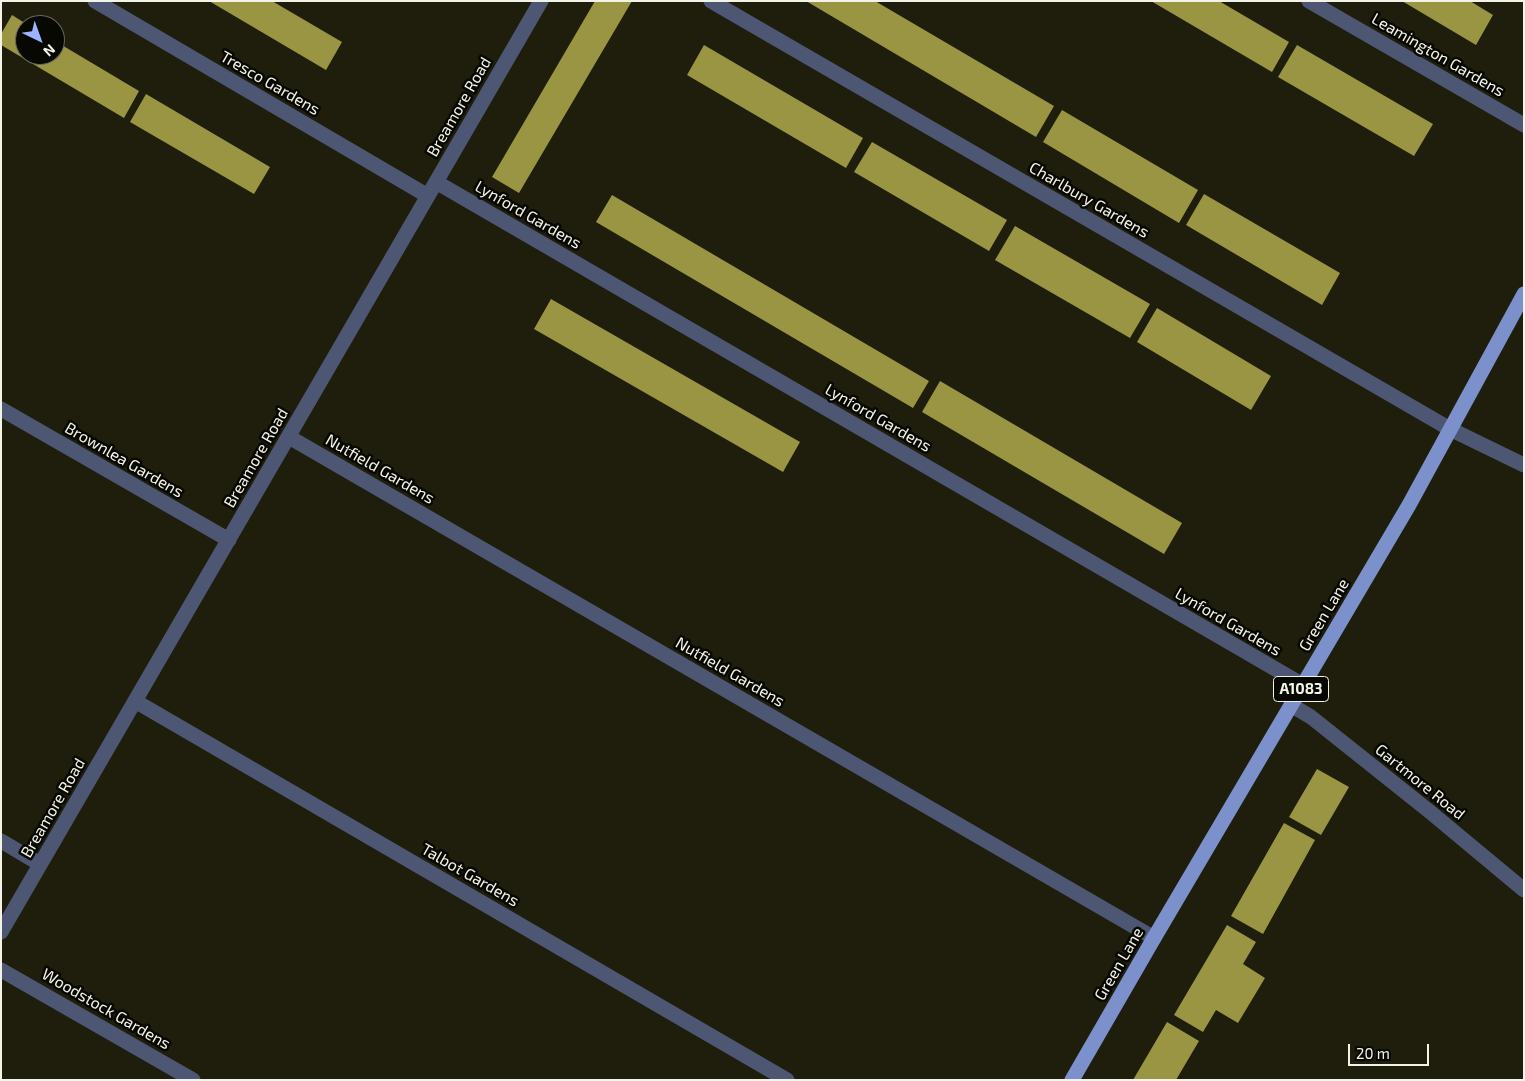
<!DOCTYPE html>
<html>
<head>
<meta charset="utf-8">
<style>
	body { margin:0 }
	#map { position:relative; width:1525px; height:1081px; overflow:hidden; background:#1f1e0c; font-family:"Exo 2",sans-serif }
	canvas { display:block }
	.frame { position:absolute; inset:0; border:2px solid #f3f3e7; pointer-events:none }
	.north { position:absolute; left:15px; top:15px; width:50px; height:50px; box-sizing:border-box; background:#080803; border:1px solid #66665e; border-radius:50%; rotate:138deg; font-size:14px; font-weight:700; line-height:20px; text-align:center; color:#f3f3e7 }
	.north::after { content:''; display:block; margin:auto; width:18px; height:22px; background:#9ab5fd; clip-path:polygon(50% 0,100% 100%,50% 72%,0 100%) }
	.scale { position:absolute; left:1348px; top:1044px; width:81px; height:22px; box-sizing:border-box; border:2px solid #f3f3e7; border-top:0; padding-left:6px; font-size:15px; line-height:18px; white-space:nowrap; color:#f3f3e7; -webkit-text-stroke:4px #080803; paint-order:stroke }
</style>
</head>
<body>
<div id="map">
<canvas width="1525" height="1081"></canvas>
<div class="frame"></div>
<div class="north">N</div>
<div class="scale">20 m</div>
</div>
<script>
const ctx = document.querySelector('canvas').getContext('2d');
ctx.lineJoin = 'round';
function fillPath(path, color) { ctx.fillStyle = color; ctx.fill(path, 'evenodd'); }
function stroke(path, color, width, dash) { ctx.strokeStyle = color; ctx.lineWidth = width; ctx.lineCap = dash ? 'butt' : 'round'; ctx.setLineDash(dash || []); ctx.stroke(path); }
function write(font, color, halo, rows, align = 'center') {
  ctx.font = font + ' "Exo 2",sans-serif'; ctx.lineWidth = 5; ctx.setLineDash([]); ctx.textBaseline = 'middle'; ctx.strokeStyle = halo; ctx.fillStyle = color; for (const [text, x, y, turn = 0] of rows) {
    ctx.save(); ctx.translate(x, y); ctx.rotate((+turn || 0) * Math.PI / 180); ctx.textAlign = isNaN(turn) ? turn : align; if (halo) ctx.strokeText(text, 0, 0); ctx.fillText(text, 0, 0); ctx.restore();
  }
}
fillPath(new Path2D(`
	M 209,1 L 272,1 L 342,42 L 326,70 Z
	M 595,1 L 632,1 L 519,193 L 492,177 Z
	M 806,1 L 875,1 L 1054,106 L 1036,137 Z
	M 1151,1 L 1219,1 L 1289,42 L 1272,72 Z
	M 1402,1 L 1470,1 L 1493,15 L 1476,45 Z
	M 12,15 L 28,25 L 25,25 L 25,55 L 55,55 L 55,41 L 139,91 L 124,118 L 1,45 L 1,34 Z
	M 704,45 L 863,138 L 846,168 L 687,75 Z
	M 1297,45 L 1433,124 L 1414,156 L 1278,77 Z
	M 146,94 L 270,167 L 254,194 L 130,122 Z
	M 1062,110 L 1198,190 L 1179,223 L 1043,142 Z
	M 872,142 L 1007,220 L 989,251 L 854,172 Z
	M 1204,194 L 1340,273 L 1322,305 L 1186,225 Z
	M 612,195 L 929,381 L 913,408 L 596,222 Z
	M 1015,226 L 1150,304 L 1130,338 L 995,260 Z
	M 551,299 L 800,442 L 783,472 L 534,329 Z
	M 1157,308 L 1271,376 L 1251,410 L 1137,342 Z
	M 940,381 L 1182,523 L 1164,554 L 922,412 Z
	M 1317,769 L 1349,787 L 1321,835 L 1289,817 Z
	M 1284,823 L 1315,840 L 1263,934 L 1231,916 Z
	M 1227,925 L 1256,942 L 1243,964 L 1265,978 L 1238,1023 L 1216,1010 L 1203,1032 L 1174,1015 Z
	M 1167,1022 L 1199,1041 L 1176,1080 L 1133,1080 Z`), '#9a9542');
stroke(new Path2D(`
	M 95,1 L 428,196
	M 711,1 L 1450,429 L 1524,465
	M 1309,1 L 1524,125
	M 436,182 L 1303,685
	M 1,409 L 229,540
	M 289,437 L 1154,938
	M 135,701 L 787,1080
	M 1291,705 L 1311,717 L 1429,811 L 1524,890
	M 1,841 L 40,864
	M 1,932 L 541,1
	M 1,970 L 193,1080`), '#4d5773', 15);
stroke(new Path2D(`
	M 1072,1080 L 1154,938 L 1409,505 L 1524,294`), '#7c91cc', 15);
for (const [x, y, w] of [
	[1301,689,55]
]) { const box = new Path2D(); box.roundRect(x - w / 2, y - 12.5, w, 25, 4); ctx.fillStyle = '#080803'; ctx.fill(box); stroke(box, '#f3f3e7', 1); }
write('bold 15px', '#f3f3e7', null, [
	["A1083",1301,689]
]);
write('16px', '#f3f3e7', '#080803', [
	["Leamington Gardens",1438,55,30],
	["Tresco Gardens",270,83,30],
	["Breamore Road",459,107,-60],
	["Charlbury Gardens",1089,200,30],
	["Lynford Gardens",528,215,30],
	["Lynford Gardens",878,418,30],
	["Breamore Road",256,458,-60],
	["Brownlea Gardens",124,460,30],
	["Nutfield Gardens",380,469,30],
	["Green Lane",1324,615,-59],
	["Lynford Gardens",1228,622,30],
	["Nutfield Gardens",730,672,30],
	["Gartmore Road",1420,782,39],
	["Breamore Road",53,808,-60],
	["Talbot Gardens",470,875,30],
	["Green Lane",1119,964,-60],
	["Woodstock Gardens",106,1009,30]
]);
</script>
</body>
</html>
